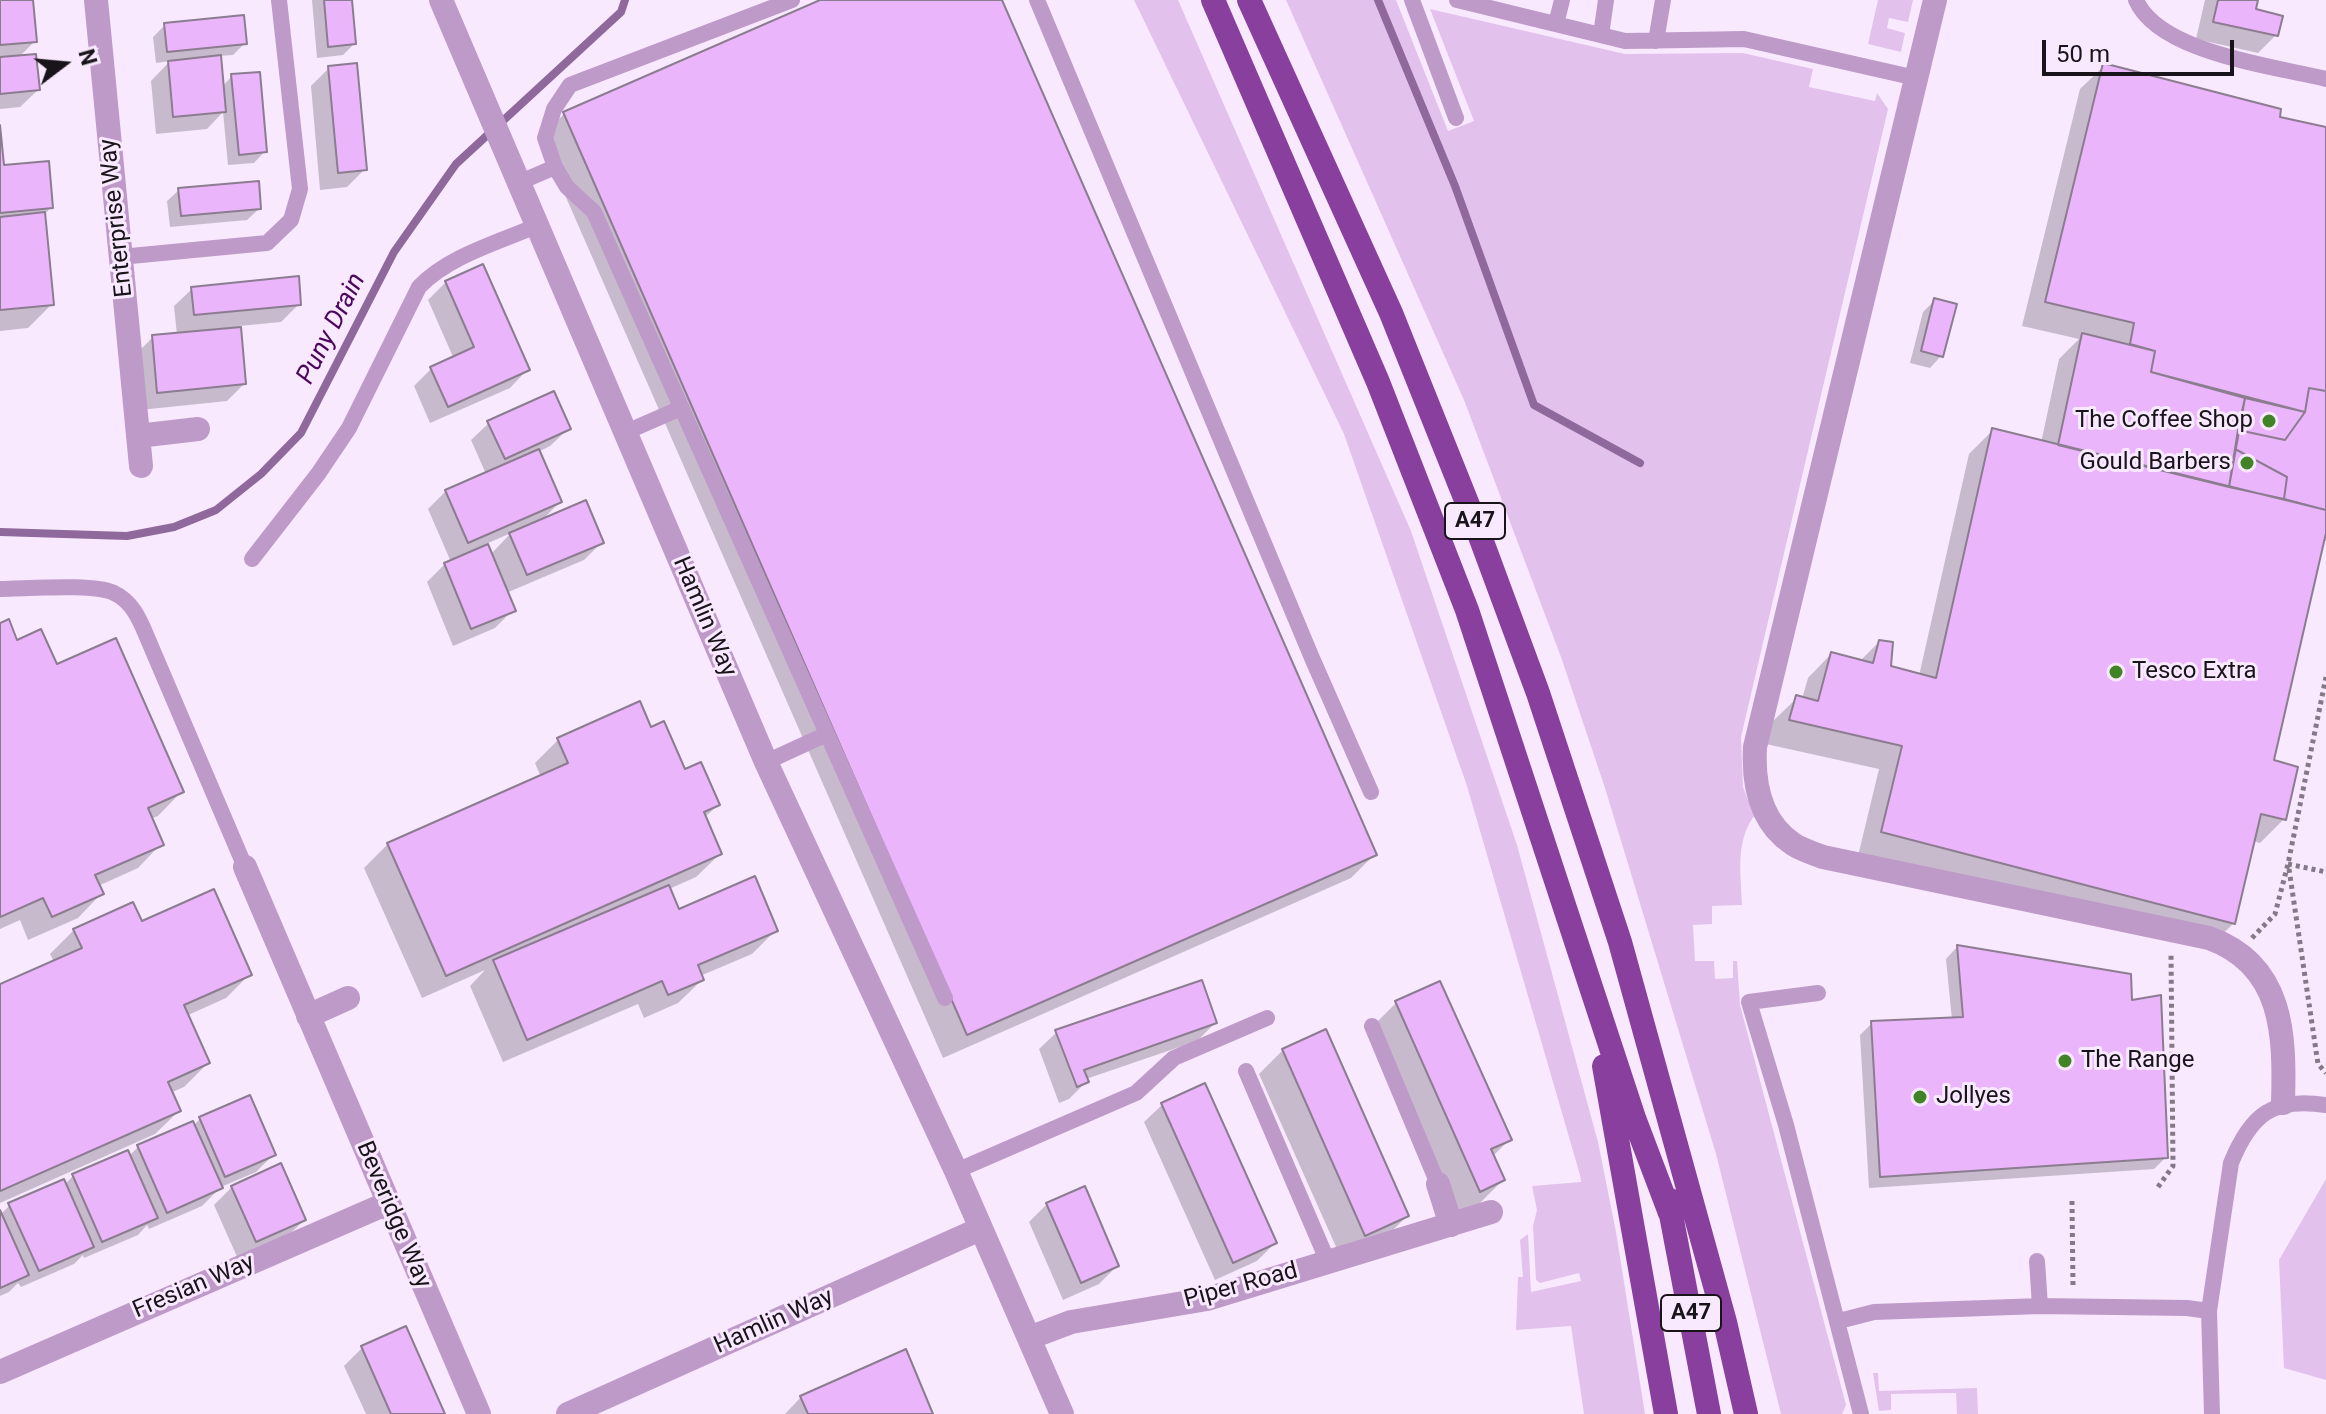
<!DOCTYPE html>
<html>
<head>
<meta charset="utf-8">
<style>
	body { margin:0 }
	#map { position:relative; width:2326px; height:1414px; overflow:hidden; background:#f9e9ff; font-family:Roboto,sans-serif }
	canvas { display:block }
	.north { position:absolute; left:24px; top:24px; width:80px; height:80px; -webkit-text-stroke:6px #f9e9ff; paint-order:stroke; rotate:74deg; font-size:22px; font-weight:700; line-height:32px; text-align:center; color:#19131a }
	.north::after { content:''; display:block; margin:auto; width:28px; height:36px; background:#19131a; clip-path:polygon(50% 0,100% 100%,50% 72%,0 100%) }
	.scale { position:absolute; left:2042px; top:40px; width:192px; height:36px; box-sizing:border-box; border:4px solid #19131a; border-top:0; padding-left:10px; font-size:24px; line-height:28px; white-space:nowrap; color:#19131a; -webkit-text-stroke:6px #f9e9ff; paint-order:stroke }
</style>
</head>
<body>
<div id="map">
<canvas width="2326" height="1414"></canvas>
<div class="north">N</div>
<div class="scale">50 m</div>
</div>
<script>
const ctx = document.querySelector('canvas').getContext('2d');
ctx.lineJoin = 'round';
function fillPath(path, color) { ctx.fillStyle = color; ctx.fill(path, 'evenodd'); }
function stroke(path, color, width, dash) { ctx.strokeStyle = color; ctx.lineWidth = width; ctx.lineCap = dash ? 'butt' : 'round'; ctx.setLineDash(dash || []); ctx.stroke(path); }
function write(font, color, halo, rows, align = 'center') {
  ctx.font = font + ' Roboto,sans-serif'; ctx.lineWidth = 6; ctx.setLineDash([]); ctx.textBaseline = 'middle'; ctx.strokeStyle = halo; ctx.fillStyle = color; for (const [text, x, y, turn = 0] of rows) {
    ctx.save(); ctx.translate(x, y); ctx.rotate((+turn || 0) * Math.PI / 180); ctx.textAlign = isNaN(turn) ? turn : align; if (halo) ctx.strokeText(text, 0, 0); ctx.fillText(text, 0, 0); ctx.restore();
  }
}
fillPath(new Path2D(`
	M 1134,0 L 1178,0 L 1411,531 L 1517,845 L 1598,1142 L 1616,1232 L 1645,1414 L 1584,1414 L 1571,1326 L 1516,1330 L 1518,1277 L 1523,1277 L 1520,1240 L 1528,1234 L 1531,1292 L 1581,1281 L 1579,1273 L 1540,1283 L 1536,1280 L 1533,1226 L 1537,1210 L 1532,1186 L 1581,1182 L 1580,1175 L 1467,786 L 1344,434 Z
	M 1286,0 L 1396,0 L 1448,131 L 1474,121 L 1430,9 L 1625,54 L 1743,53 L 1813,69 L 1809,87 L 1875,101 L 1877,93 L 1888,109 L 1741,737 L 1743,787 L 1754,816 C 1735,843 1741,874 1742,905 L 1712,906 L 1712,924 L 1693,925 L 1695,961 L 1714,961 L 1715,979 L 1733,978 L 1733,961 L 1737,961 L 1740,1005 L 1846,1405 L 1842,1414 L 1781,1414 L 1716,1154 L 1605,788 L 1561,657 L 1464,400 Z
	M 1878,0 L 1913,0 L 1908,22 L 1889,18 L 1887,28 L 1905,33 L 1901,52 L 1868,44 Z
	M 2326,1179 L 2326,1380 L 2284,1368 L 2279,1260 Z
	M 1873,1373 L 1878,1373 L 1879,1391 L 1977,1388 L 1978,1414 L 1957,1414 L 1956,1393 L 1891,1394 L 1891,1410 L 1879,1411 Z`), '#e2c2ec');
fillPath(new Path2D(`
	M 0,0 L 31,0 L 35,41 L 19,57 L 38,90 L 20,107 L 0,109 Z
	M 312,0 L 350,0 L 354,44 L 343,55 L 317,58 Z
	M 826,0 L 1000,0 L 1375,854 L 1351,878 L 943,1058 L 540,138 L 564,114 Z
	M 2205,0 L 2256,0 L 2254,11 L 2276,35 L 2258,53 L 2196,39 Z
	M 165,25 L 245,43 L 233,55 L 219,56 L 222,87 L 232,76 L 265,151 L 254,163 L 228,165 L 223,112 L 207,129 L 156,134 L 151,81 L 170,61 L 156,63 L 153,37 Z
	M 2104,66 L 2277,118 L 2326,129 L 2326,541 L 2322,540 L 2272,762 L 2284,819 L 2260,843 L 2253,841 L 2234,923 L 2210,946 L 1858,856 L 1879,769 L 1766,744 L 1773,721 L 1797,698 L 1802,699 L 1808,678 L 1831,654 L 1859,662 L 1879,642 L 1889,668 L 1919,676 L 1969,454 L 1992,431 L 2041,443 L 2059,359 L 2079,339 L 2022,326 L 2080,89 Z
	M 329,68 L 365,169 L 347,187 L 320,190 L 311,86 Z
	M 0,145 L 2,167 L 51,207 L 44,215 L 52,304 L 28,328 L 0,331 Z
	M 179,190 L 259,209 L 247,220 L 170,227 L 167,201 Z
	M 446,282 L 527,370 L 510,388 L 430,423 L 414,386 L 431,369 L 454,359 L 428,300 Z
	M 192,289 L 299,304 L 281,322 L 239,326 L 244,384 L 227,401 L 140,410 L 135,355 L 153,337 L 177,335 L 174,306 Z
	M 1935,300 L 1941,356 L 1930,368 L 1910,363 L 1923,312 Z
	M 489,423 L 568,429 L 550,446 L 538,452 L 560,502 L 540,522 L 602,542 L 584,560 L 506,593 L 513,610 L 495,628 L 453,646 L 427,582 L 445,564 L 451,562 L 428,509 L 446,491 L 486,474 L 471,440 ZM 511,533 L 490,555 L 486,544 Z
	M 0,625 L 16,642 L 56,667 L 181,792 L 158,816 L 150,819 L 161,844 L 138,868 L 98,886 L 101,894 L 78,918 L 28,940 L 20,920 L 0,929 Z
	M 650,730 L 684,771 L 718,805 L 704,818 L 720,854 L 696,877 L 669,889 L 678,911 L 776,930 L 752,954 L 700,976 L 702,980 L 678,1003 L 644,1018 L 638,1004 L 503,1062 L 470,986 L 485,970 L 422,998 L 364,868 L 388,844 L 541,777 L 535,763 L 559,739 Z
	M 141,924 L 250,974 L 226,998 L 186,1016 L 208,1063 L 184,1087 L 170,1093 L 179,1111 L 155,1134 L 0,1203 L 0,986 L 54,962 L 50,954 L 74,930 Z
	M 1957,947 L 2130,1002 L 2166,1157 L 2154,1169 L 1869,1188 L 1860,1035 L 1872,1023 L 1952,1020 L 1946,959 Z
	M 1396,1003 L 1509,1140 L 1492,1157 L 1503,1180 L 1479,1204 L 1456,1214 L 1373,1026 Z
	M 1215,1023 L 1197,1041 L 1086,1079 L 1087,1081 L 1069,1099 L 1059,1103 L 1039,1049 L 1057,1032 Z
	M 1283,1050 L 1407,1216 L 1383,1240 L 1341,1258 L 1259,1074 Z
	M 1162,1105 L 1275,1243 L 1257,1261 L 1215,1280 L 1144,1122 Z
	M 200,1119 L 274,1154 L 256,1172 L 221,1187 L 202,1206 L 149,1229 L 147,1225 L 138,1235 L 84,1258 L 83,1255 L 74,1264 L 21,1287 L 18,1283 L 9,1292 L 0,1296 L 0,1215 L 10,1205 L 64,1185 L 73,1176 L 128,1157 L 138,1147 L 193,1126 Z
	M 232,1187 L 304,1220 L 286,1238 L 238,1259 L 214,1205 Z
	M 1047,1204 L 1117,1266 L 1099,1284 L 1063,1300 L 1029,1222 Z
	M 362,1348 L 443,1414 L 366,1414 L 344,1366 Z
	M 801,1397 L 931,1414 L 785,1414 Z`), '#0003');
stroke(new Path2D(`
	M 1378,0 L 1455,186 L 1534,405 L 1640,463
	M 0,532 L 127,536 L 174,527 L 216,510 L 261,474 L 301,433 L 394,252 L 456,164 L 621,12 L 625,0`), '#8f699b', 8);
const building = new Path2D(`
	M 0,0 L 33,0 L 37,42 L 0,45 Z
	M 324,0 L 352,0 L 356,44 L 328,47 Z
	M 820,0 L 1002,0 L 1377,855 L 967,1035 L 563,112 Z
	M 2218,0 L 2258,0 L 2256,9 L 2283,16 L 2278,36 L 2213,22 Z
	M 244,15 L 247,44 L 167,52 L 164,23 Z
	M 36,54 L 40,90 L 0,94 L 0,57 Z
	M 221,55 L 226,112 L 173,117 L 168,61 Z
	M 357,63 L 367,170 L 338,173 L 328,66 Z
	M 2103,63 L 2281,109 L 2280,117 L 2326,127 L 2326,391 L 2309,388 L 2305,412 L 2151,372 L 2155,351 L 2130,344 L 2134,323 L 2045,302 Z
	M 260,72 L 267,152 L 239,155 L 231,74 Z
	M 0,125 L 4,165 L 49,161 L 53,208 L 0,213 Z
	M 259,181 L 261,209 L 181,216 L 178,188 Z
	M 45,212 L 54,305 L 0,310 L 0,217 Z
	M 483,264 L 530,370 L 448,407 L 430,367 L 474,347 L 445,281 Z
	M 299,276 L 301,305 L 194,315 L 191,287 Z
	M 1934,298 L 1957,304 L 1943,357 L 1921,351 Z
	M 241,327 L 246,384 L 157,393 L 152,335 Z
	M 2082,333 L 2155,351 L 2151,372 L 2245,398 L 2229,487 L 2058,445 Z
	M 2309,388 L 2326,391 L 2326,510 L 2284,499 L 2287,477 L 2235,449 L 2238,430 L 2285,440 L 2305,412 Z
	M 554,391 L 571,429 L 505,459 L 487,421 Z
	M 2245,398 L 2305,412 L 2285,440 L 2238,430 Z
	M 1992,428 L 2326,510 L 2326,533 L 2274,760 L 2298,767 L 2286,820 L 2261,814 L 2235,924 L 1881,832 L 1902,746 L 1789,720 L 1796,695 L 1818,701 L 1831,652 L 1873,663 L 1879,640 L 1893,642 L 1891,666 L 1936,678 Z
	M 539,449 L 562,502 L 468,543 L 445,490 Z
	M 2235,449 L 2287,477 L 2284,499 L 2229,487 Z
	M 586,500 L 604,543 L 527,575 L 509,533 Z
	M 488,544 L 516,611 L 471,629 L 444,563 Z
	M 9,619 L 17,640 L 41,629 L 57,664 L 116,638 L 184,792 L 148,808 L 164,845 L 95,875 L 104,894 L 52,917 L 43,898 L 0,917 L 0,623 Z
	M 640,701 L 651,727 L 664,721 L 685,769 L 701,762 L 720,805 L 704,812 L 722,854 L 446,976 L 387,843 L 568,763 L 557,738 Z
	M 755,876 L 778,931 L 698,965 L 704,980 L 668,995 L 662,981 L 527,1040 L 493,960 L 669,885 L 679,909 Z
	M 214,889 L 252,975 L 184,1005 L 210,1063 L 168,1082 L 181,1111 L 0,1191 L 0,984 L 82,948 L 73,929 L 133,902 L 142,921 Z
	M 1957,945 L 2131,974 L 2132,1000 L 2161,995 L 2168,1158 L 1880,1177 L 1871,1021 L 1963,1017 Z
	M 1202,980 L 1217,1023 L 1084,1070 L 1089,1082 L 1077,1087 L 1055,1030 Z
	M 1440,981 L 1512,1140 L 1491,1149 L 1505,1180 L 1480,1192 L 1395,1001 Z
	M 1326,1029 L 1409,1216 L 1365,1236 L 1282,1049 Z
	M 1205,1083 L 1277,1243 L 1233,1263 L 1161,1103 Z
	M 250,1095 L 276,1155 L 225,1177 L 199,1117 Z
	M 193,1121 L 223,1188 L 167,1213 L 137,1145 Z
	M 128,1150 L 158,1218 L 102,1242 L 72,1174 Z
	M 281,1163 L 306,1220 L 256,1242 L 231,1186 Z
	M 64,1179 L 94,1247 L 39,1271 L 8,1203 Z
	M 1085,1186 L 1119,1266 L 1081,1283 L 1046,1203 Z
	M 0,1210 L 29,1275 L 0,1288 Z
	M 406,1326 L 445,1414 L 391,1414 L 361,1346 Z
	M 906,1349 L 933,1414 L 808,1414 L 800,1396 Z`);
fillPath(building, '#ebb5fc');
stroke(building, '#8b7c8f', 2);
stroke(new Path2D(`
	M 2288,864 L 2326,872
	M 2289,869 L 2318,1064 L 2326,1073
	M 2252,938 L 2275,914 L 2288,864 L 2326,677
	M 2158,1187 L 2173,1166 L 2171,953
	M 2072,1201 L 2073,1288`), '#847987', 5, [4, 4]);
stroke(new Path2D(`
	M 1037,0 L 1312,658 L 1371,792
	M 1412,0 L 1456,118
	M 1457,0 L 1625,41 L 1744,39 L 1916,78
	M 2136,0 C 2159,53 2274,66 2326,79
	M 1556,24 L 1562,0
	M 1601,35 L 1606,0
	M 1656,41 L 1663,0
	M 555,167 L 567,187 L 594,212 L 945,998
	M 518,183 L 555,167 L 545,138 L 554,109 L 570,85 L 792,0
	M 120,257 L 267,243 L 291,220 L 300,189 L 279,0
	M 624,433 L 681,408
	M 252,559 L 318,474 L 349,428 L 419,287 C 449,256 497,243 536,226
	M 0,589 C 25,589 94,583 114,593 C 132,601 140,620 147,637 L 245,867
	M 766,762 L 827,734
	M 1818,993 L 1749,1002 L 1786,1125 L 1861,1414
	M 1372,1026 L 1438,1184
	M 1246,1071 L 1328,1262
	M 956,1171 L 1136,1093 L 1174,1058 L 1267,1018
	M 2037,1261 L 2040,1306
	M 1839,1321 L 1874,1312 L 2040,1306 L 2187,1308 L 2209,1311
	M 2212,1414 L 2209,1311 L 2231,1163 C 2251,1114 2273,1097 2326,1105`), '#be9ac9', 16);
stroke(new Path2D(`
	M 96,0 L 141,466
	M 441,0 L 766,762 L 956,1171 L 1062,1414
	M 1935,0 L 1755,747 C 1753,783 1760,822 1793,844 C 1802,850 1813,853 1823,857 L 2209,938 C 2284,965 2285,1035 2283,1103
	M 138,436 L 198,429
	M 245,867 L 479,1414
	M 308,1016 L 348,998
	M 1438,1184 L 1451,1225
	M 1029,1338 L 1071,1322 L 1207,1299 L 1491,1212
	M 0,1372 L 388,1203
	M 568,1414 L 980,1229`), '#be9ac9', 24);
stroke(new Path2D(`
	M 1213,0 L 1378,382 L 1467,610 L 1634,1118 L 1670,1213
	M 1249,0 L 1391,313 L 1474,520 L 1538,693 L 1620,942 L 1725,1322 L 1746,1414
	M 1604,1066 L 1666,1414
	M 1668,1199 L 1709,1414`), '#883f9d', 24);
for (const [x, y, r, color] of [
	[2269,421,8,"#418426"],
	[2247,463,8,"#418426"],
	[2116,672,8,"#418426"],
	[2065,1061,8,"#418426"],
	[1920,1097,8,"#418426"]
]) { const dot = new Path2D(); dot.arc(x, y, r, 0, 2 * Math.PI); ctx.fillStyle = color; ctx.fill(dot); stroke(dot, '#f9e9ff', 3); }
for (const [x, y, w] of [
	[1475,521,60],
	[1691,1313,60]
]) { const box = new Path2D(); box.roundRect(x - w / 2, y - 18, w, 36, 6); ctx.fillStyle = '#f9e9ff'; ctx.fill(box); stroke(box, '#19131a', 2); }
write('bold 22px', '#19131a', null, [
	["A47",1475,521],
	["A47",1691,1313]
]);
write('24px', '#19131a', '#f9e9ff', [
	["Enterprise Way",117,218,-96],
	["Hamlin Way",704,617,67],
	["Beveridge Way",393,1215,67],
	["Piper Road",1241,1286,-15],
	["Fresian Way",194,1287,-23],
	["Hamlin Way",774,1322,-24]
]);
write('24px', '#19131a', '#f9e9ff', [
	["The Coffee Shop",2253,421,"right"],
	["Gould Barbers",2231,463,"right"],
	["Tesco Extra",2132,672],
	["The Range",2081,1061],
	["Jollyes",1936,1097]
], 'left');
write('italic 26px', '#4c075d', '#f9e9ff', [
	["Puny Drain",332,329,-63]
]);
</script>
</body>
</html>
